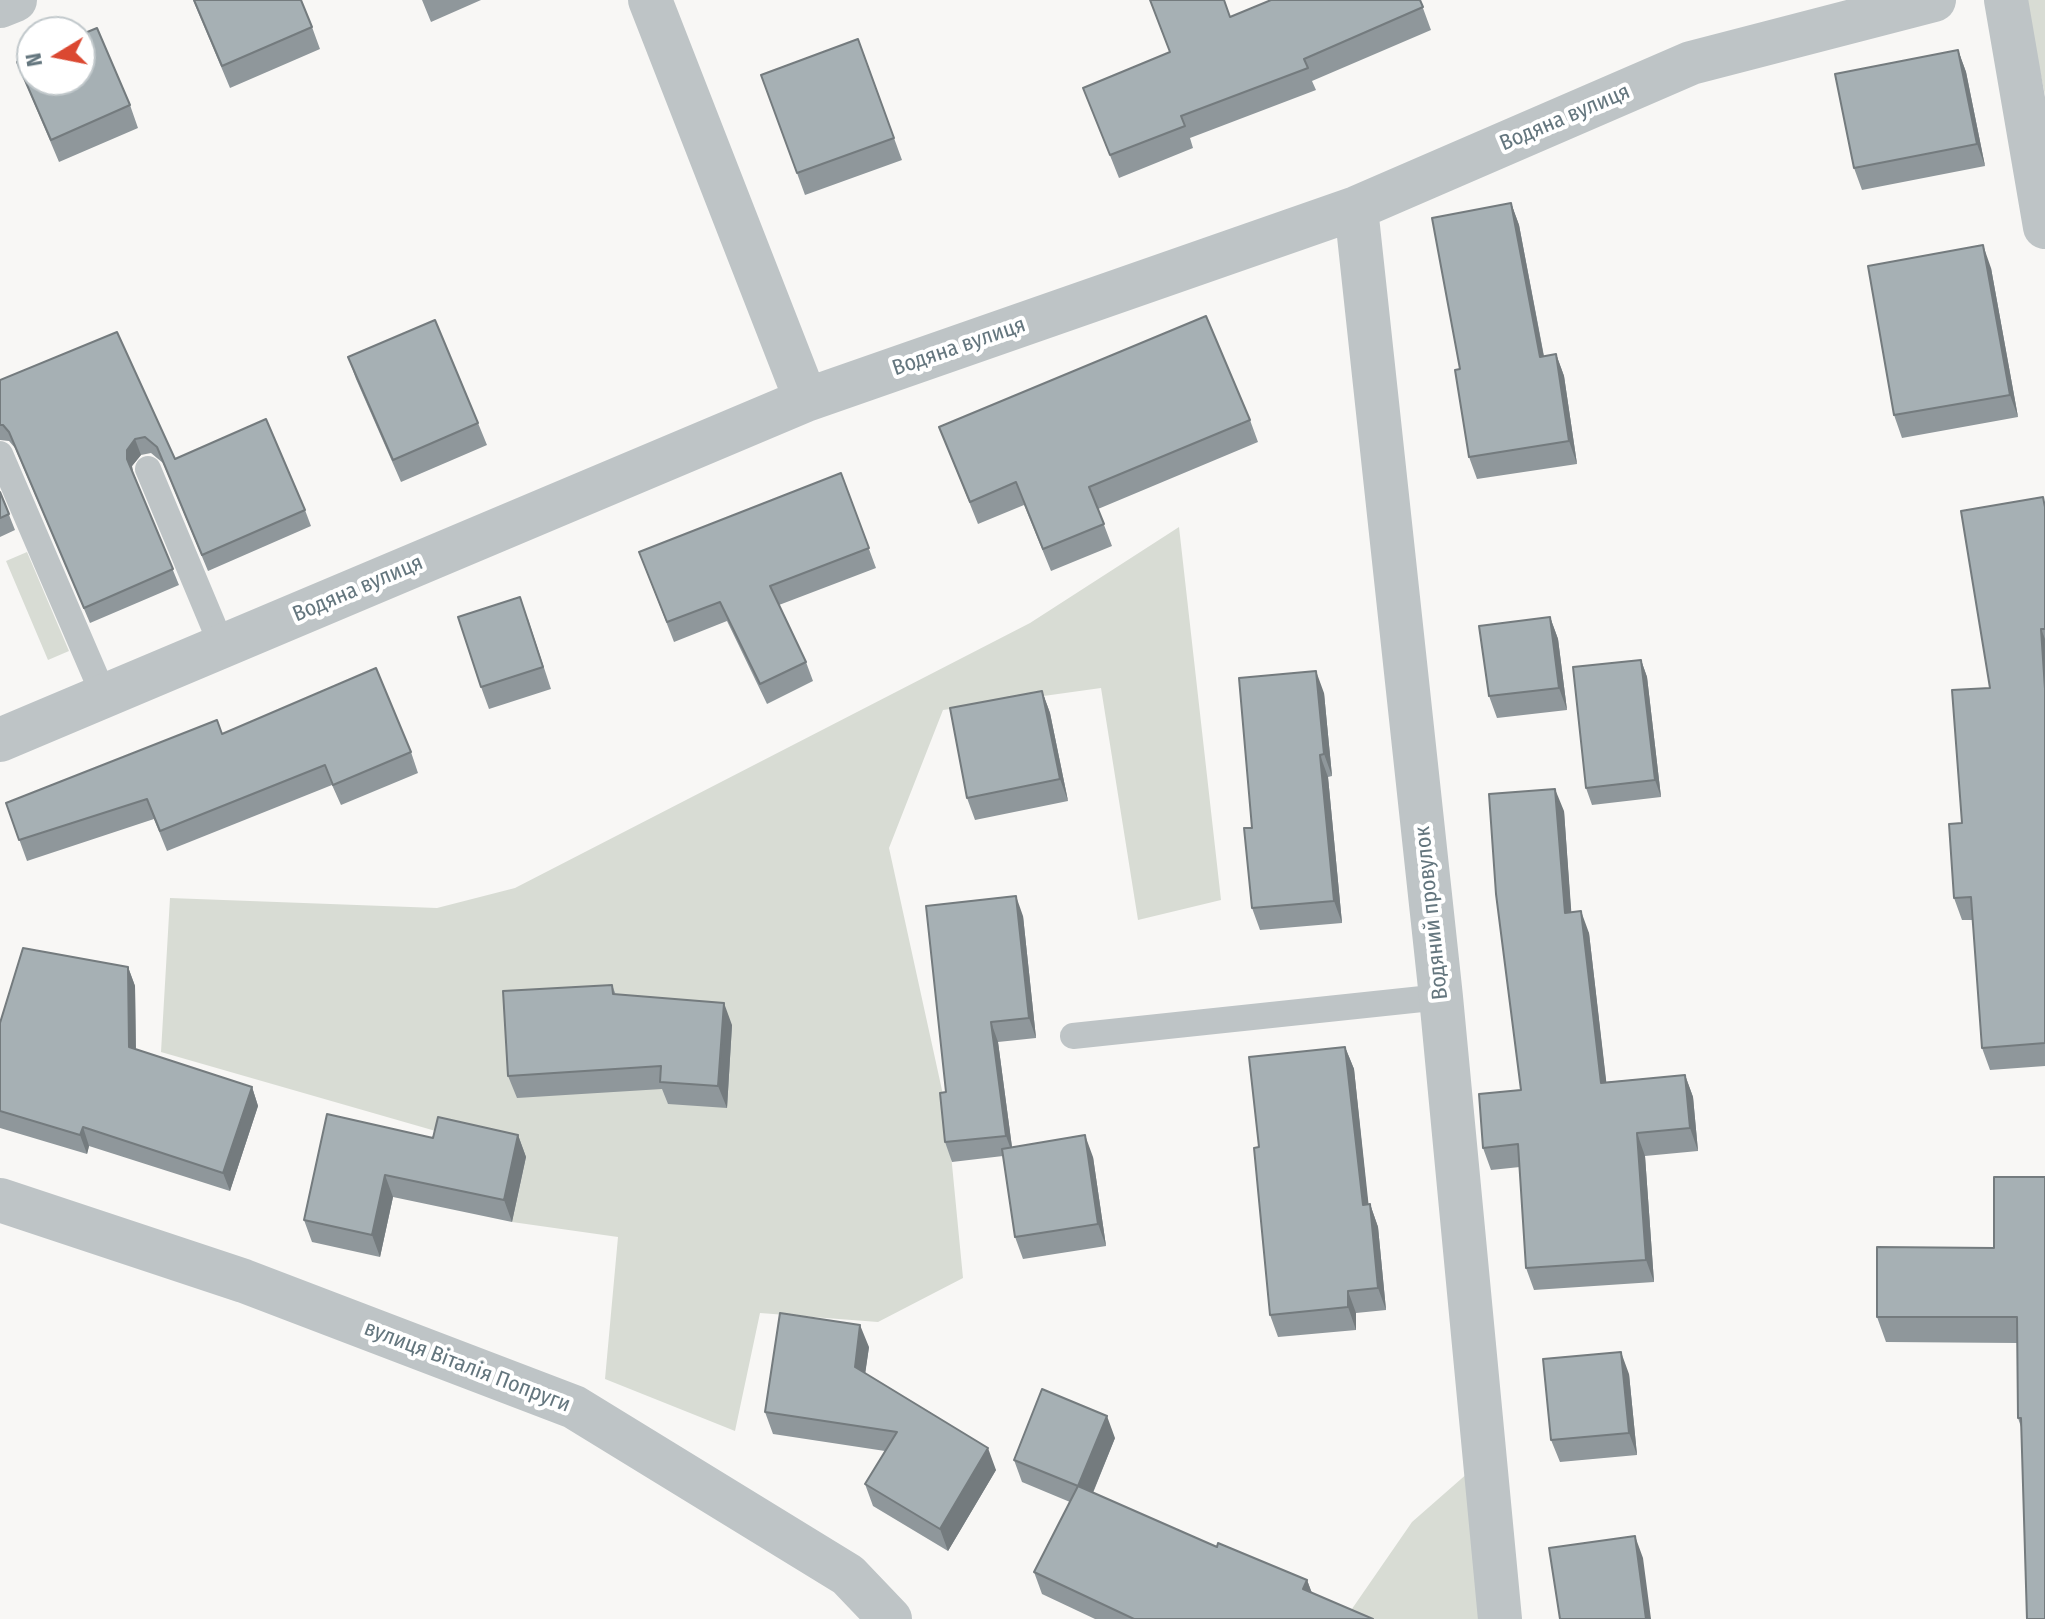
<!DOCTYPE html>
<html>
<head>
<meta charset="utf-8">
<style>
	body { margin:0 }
	#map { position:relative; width:2045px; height:1619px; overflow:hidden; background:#f8f7f5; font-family:"Fira Sans Condensed",sans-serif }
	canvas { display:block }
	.north { position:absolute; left:16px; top:16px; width:80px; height:80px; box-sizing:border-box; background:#fff; border:2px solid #c1c8cb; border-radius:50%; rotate:260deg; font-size:22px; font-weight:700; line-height:32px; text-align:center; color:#64767e }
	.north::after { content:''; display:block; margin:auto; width:28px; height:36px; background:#db4831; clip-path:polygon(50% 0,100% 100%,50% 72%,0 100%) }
</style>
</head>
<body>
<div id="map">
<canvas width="2045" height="1619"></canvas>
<div class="north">N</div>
</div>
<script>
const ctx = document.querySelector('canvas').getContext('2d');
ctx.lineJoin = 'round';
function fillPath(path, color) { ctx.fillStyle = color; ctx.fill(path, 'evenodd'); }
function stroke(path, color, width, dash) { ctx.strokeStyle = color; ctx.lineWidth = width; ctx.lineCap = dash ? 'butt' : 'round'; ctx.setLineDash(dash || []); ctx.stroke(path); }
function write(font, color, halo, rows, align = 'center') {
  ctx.font = font + ' "Fira Sans Condensed",sans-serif'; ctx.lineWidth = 8; ctx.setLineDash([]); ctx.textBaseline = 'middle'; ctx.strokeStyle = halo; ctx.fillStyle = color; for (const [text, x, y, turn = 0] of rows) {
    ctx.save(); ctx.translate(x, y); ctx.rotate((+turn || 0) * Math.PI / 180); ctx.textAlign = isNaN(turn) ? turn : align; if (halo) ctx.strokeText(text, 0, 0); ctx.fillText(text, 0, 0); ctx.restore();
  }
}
fillPath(new Path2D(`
	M 2025,0 L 2045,0 L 2045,95 Z
	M 1179,527 L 1221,900 L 1138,920 L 1101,688 L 943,710 L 889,848 L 947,1113 L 963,1278 L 878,1322 L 760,1313 L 735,1431 L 605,1379 L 618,1237 L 512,1222 L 526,1157 L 161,1052 L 170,898 L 437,908 L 515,888 L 1030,623 Z
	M 27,552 L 69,651 L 48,660 L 6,561 Z
	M 1469,1472 L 1483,1619 L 1345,1619 L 1412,1522 Z`), '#d8dcd4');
stroke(new Path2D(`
	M 0,454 L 104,696
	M 148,469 L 222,646
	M 1073,1036 L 1441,997`), '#bec4c6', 26);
stroke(new Path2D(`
	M 650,0 L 806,400
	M 2006,0 L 2045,227
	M 0,6 L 15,0
	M 1356,208 L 1441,997 L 1500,1619
	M 0,740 L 806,400 L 1356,208 L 1691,63 L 1934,0
	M 0,1200 L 244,1281 L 574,1407 L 848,1575 L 890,1619`), '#bec4c6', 44);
fillPath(new Path2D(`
	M 193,0 L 312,27 L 320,49 L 230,88 Z
	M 422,0 L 481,0 L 431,22 Z
	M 1420,0 L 1431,30 L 1312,81 L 1316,90 L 1190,138 L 1193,148 L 1119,178 L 1083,88 L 1170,52 L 1230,17 Z
	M 858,39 L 902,160 L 805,195 L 761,75 Z
	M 1958,50 L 1966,72 L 1985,166 L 1862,190 L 1854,168 Z
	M 17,62 L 130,105 L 138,128 L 59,162 L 26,84 Z
	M 1511,203 L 1519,225 L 1544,356 L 1556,354 L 1564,376 L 1577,464 L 1477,479 L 1469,457 L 1460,369 Z
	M 1991,268 L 2018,417 L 1902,438 L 1894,415 Z
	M 117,332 L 175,459 L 305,510 L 311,526 L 208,571 L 163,463 L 151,453 L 141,455 L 132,466 L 133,472 L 179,585 L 90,623 L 15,448 L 9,441 L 0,440 L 0,380 Z
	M 348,357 L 478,423 L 487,445 L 401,482 L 356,379 Z
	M 1250,420 L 1258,442 L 1098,509 L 1112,546 L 1051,571 L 1024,505 L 978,524 L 939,427 Z
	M 841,473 L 876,568 L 779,605 L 806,662 L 813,681 L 767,704 L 727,621 L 674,642 L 639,552 Z
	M 0,492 L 15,530 L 0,537 Z
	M 2045,502 L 2045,1066 L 1990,1070 L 1982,1048 L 1973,920 L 1962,920 L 1954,898 L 1962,823 L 1990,688 Z
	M 1550,617 L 1558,639 L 1567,710 L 1497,718 L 1489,696 Z
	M 528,619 L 551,689 L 489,709 L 481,687 Z
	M 1641,660 L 1647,677 L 1661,797 L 1592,805 L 1586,788 Z
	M 1042,691 L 1050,713 L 1068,801 L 975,820 L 967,798 Z
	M 1324,693 L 1332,776 L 1328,777 L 1342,923 L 1260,930 L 1252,908 L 1252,828 Z
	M 222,734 L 411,752 L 418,773 L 341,805 L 332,785 L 167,851 L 154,819 L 27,861 L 6,803 Z
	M 1564,811 L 1571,912 L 1589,933 L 1606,1082 L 1685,1075 L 1693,1097 L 1698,1151 L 1645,1156 L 1654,1282 L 1534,1290 L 1526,1268 L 1520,1167 L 1491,1170 L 1483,1148 L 1521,1090 Z
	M 1023,916 L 1036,1038 L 998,1042 L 1012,1147 L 1093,1157 L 1106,1246 L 1023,1259 L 1015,1237 L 1003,1156 L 952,1162 L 945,1142 L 946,1092 Z
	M 128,967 L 135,986 L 136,1049 L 252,1087 L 258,1106 L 230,1191 L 89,1146 L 87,1154 L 0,1128 L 0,1023 Z
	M 612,985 L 616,995 L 732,1025 L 727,1108 L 668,1104 L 662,1089 L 517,1098 L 508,1076 Z
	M 1345,1047 L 1354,1069 L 1368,1205 L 1370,1204 L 1378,1227 L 1386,1310 L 1356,1313 L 1356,1330 L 1278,1337 L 1270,1315 L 1259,1147 Z
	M 518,1135 L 526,1157 L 512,1222 L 393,1197 L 380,1257 L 312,1242 L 304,1220 L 433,1138 Z
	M 2045,1177 L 2021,1427 L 2018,1418 L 2018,1343 L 1886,1342 L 1877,1317 L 1994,1248 Z
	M 869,1347 L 865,1373 L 996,1470 L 948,1551 L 873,1506 L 865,1484 L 885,1451 L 773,1434 L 765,1412 Z
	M 1629,1374 L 1637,1455 L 1560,1462 L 1551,1440 Z
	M 1115,1438 L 1093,1493 L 1217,1547 L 1307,1580 L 1312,1593 L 1373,1619 L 1095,1619 L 1042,1594 L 1034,1572 L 1070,1502 L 1022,1482 L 1014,1460 Z`), '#8f979b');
fillPath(new Path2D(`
	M 1958,50 L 1966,72 L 1985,166 L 1977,144 Z
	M 1511,203 L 1519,225 L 1548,379 L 1540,357 Z
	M 1983,245 L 1991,268 L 2018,417 L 2010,395 Z
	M 1556,354 L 1564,376 L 1577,464 L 1569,441 Z
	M 135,439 L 141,455 L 132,466 L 133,475 L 127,459 L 127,450 Z
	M 1550,617 L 1558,639 L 1567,710 L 1559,688 Z
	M 2041,629 L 2045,639 L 2045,689 Z
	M 1641,660 L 1647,677 L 1661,797 L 1655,780 Z
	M 1316,671 L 1324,693 L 1332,776 L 1324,754 Z
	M 1042,691 L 1050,713 L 1068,801 L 1060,779 Z
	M 1320,755 L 1328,777 L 1342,923 L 1334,901 Z
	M 1555,789 L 1564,811 L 1573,935 L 1565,913 Z
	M 1016,896 L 1023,916 L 1036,1038 L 1029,1018 Z
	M 1581,911 L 1589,933 L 1609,1105 L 1601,1083 Z
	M 128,967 L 135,986 L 136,1066 L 129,1047 Z
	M 724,1003 L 732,1025 L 727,1108 L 718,1086 Z
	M 991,1022 L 998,1042 L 1013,1155 L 1006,1136 Z
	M 1345,1047 L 1354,1069 L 1371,1227 L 1363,1205 Z
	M 1685,1075 L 1693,1097 L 1698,1151 L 1690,1128 Z
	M 252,1087 L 258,1106 L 230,1191 L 223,1173 Z
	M 83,1127 L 89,1146 L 87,1154 L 80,1135 Z
	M 1637,1133 L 1645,1156 L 1654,1282 L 1646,1260 Z
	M 518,1135 L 526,1157 L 512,1222 L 504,1200 Z
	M 1085,1135 L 1093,1157 L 1106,1246 L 1098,1224 Z
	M 385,1175 L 393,1197 L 380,1257 L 372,1235 Z
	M 1370,1204 L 1378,1227 L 1386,1310 L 1378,1288 Z
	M 1348,1291 L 1356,1313 L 1356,1330 L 1348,1307 Z
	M 860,1325 L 869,1347 L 863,1389 L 855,1367 Z
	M 1621,1352 L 1629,1374 L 1637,1455 L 1629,1433 Z
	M 1107,1416 L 1115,1438 L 1086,1509 L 1078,1486 Z
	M 988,1448 L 996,1470 L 948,1551 L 940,1529 Z
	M 1635,1536 L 1643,1558 L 1651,1619 L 1646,1619 Z
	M 1307,1580 L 1315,1602 L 1303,1589 Z`), '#747b7e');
const building = new Path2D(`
	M 194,0 L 301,0 L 312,27 L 222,66 Z
	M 1150,0 L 1224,0 L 1230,17 L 1271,0 L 1420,0 L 1423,7 L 1304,59 L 1308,68 L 1181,116 L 1185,126 L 1110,155 L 1083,88 L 1170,52 Z
	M 97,28 L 130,105 L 51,140 L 17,62 L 32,56 L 32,80 L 80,80 L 80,35 Z
	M 858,39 L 894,138 L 797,173 L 761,75 Z
	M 1958,50 L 1977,144 L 1854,168 L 1835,74 Z
	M 1511,203 L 1540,357 L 1556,354 L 1569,441 L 1469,457 L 1455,370 L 1460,369 L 1432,218 Z
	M 1983,245 L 2010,395 L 1894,415 L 1868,266 Z
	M 1206,316 L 1250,420 L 1089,487 L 1104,524 L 1043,549 L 1016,482 L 970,502 L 939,427 Z
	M 435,320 L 478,423 L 393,460 L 348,357 Z
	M 117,332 L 175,459 L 266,419 L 305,510 L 202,555 L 157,447 L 145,437 L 135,439 L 127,450 L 127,459 L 173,569 L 84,608 L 9,432 L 3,425 L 0,425 L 0,380 Z
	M 841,473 L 869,548 L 770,586 L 806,662 L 760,684 L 720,602 L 667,622 L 639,552 Z
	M 0,492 L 9,514 L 0,518 Z
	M 2043,497 L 2045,507 L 2045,629 L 2041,629 L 2045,689 L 2045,1043 L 1982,1048 L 1971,897 L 1954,898 L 1949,824 L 1962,823 L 1952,690 L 1990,688 L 1961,511 Z
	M 520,597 L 543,667 L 481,687 L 458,617 Z
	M 1550,617 L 1559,688 L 1489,696 L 1479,626 Z
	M 1641,660 L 1655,780 L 1586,788 L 1573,667 Z
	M 376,668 L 411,752 L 333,785 L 325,765 L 160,831 L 147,799 L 19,840 L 6,803 L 217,720 L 222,734 Z
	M 1316,671 L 1324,754 L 1320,755 L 1334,901 L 1252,908 L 1244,828 L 1252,828 L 1239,678 Z
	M 1042,691 L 1060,779 L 967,798 L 950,708 Z
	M 1555,789 L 1565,913 L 1581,911 L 1601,1083 L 1685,1075 L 1690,1128 L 1637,1133 L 1646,1260 L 1526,1268 L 1518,1144 L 1483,1148 L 1479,1094 L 1521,1090 L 1496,894 L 1489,794 Z
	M 1016,896 L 1029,1018 L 991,1022 L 1006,1136 L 945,1142 L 940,1093 L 946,1092 L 926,906 Z
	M 23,948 L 128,967 L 129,1047 L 252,1087 L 223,1173 L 83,1127 L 80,1135 L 0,1111 L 0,1023 Z
	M 612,985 L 613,994 L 724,1003 L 718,1086 L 660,1082 L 661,1066 L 508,1076 L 503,991 Z
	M 1345,1047 L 1363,1205 L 1370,1204 L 1378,1288 L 1348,1291 L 1348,1307 L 1270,1315 L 1254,1148 L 1259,1147 L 1249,1057 Z
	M 327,1114 L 433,1138 L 438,1117 L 518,1135 L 504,1200 L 385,1175 L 372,1235 L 304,1220 Z
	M 1085,1135 L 1098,1224 L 1015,1237 L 1002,1149 Z
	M 1994,1177 L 2045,1177 L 2045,1619 L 2027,1619 L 2021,1418 L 2018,1418 L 2017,1317 L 1877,1317 L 1877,1247 L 1994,1248 Z
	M 780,1313 L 860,1325 L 855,1367 L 988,1448 L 940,1529 L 865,1484 L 897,1432 L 765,1412 Z
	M 1621,1352 L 1629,1433 L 1551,1440 L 1543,1359 Z
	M 1042,1389 L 1107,1416 L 1078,1486 L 1014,1460 Z
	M 1078,1486 L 1217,1547 L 1218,1543 L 1307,1580 L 1303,1589 L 1373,1619 L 1134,1619 L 1034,1572 Z
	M 1635,1536 L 1646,1619 L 1560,1619 L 1549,1548 Z`);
fillPath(building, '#a6b0b4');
stroke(building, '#747b7e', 2);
write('22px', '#64767e', '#fff', [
	["Водяна вулиця",1565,118,-23],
	["Водяна вулиця",959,347,-19],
	["Водяна вулиця",358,589,-23],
	["Водяний провулок",1432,913,-96],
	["вулиця Віталія Попруги",467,1367,21]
]);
</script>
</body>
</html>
